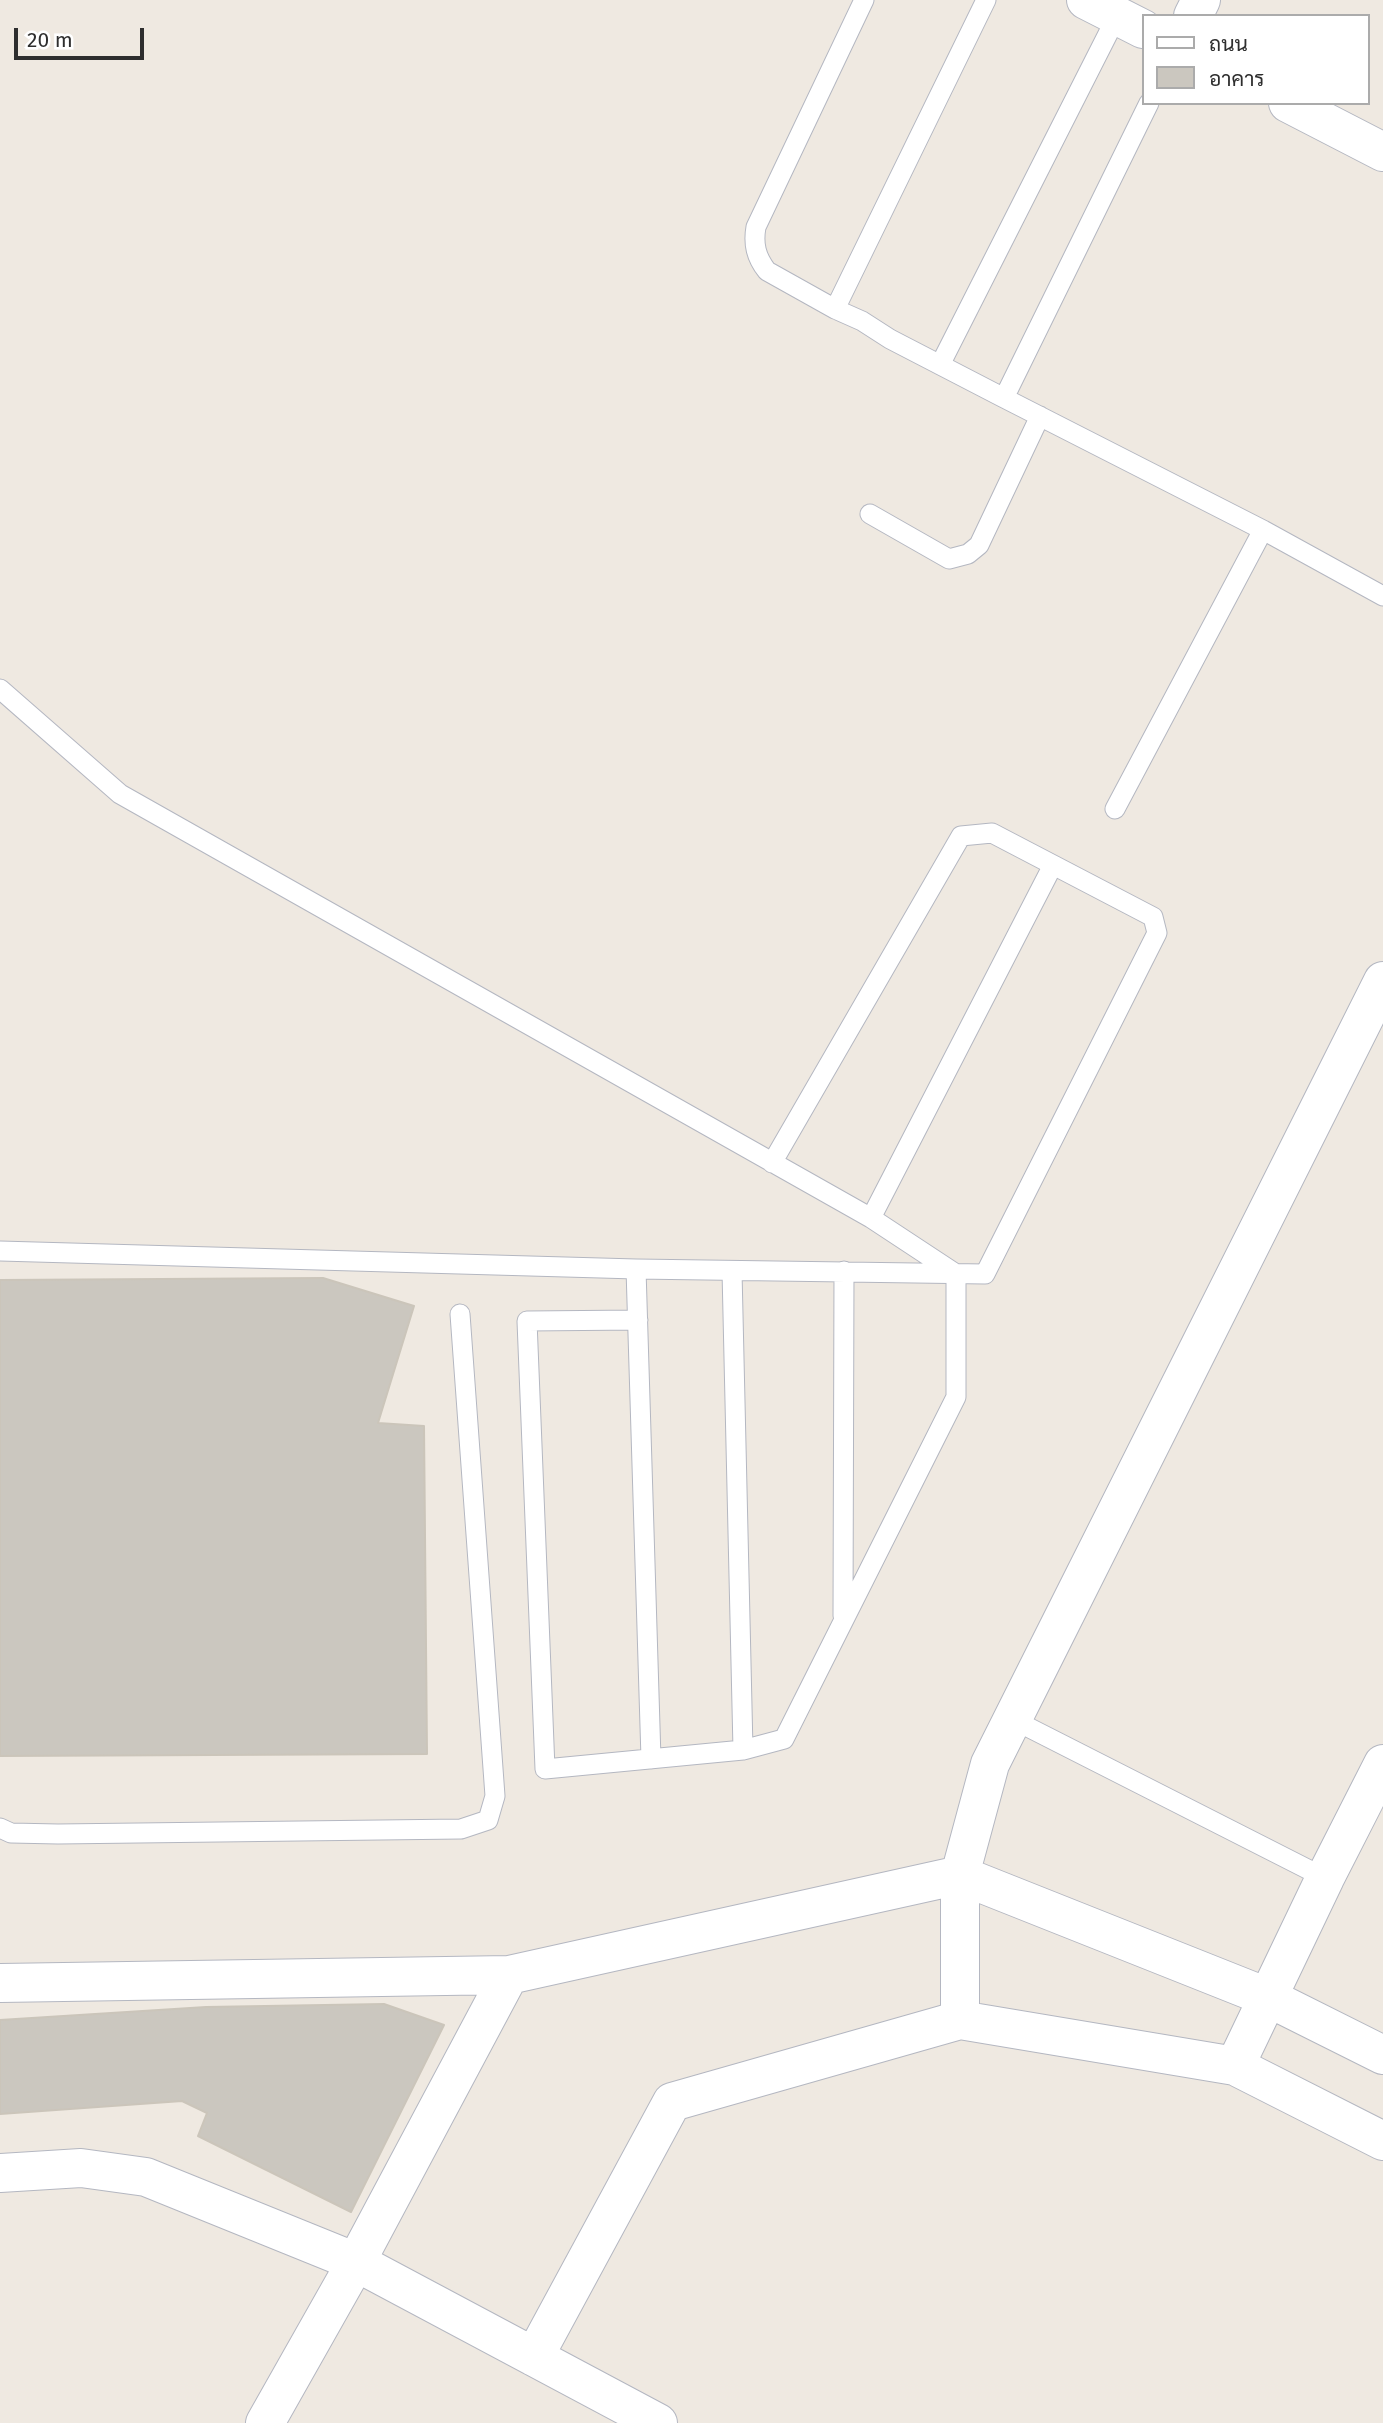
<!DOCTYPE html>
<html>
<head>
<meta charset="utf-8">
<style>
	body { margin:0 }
	#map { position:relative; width:1383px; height:2423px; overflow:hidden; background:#efe9e1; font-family:"Fira Sans",Sarabun,sans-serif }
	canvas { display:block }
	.legend { position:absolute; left:1142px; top:14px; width:228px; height:91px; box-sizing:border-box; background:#fff; border:2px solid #ababab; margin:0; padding:9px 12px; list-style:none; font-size:21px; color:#2e2e2e }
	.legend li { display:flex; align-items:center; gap:14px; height:35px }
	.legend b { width:35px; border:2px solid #ababab }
	.scale { position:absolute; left:14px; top:28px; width:130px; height:32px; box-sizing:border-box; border:4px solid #2e2e2e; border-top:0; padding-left:9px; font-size:21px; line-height:24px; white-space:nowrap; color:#2e2e2e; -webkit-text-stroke:5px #fff; paint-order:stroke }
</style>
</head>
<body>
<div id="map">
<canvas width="1383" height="2423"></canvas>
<ul class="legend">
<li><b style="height:9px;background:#fff"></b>ถนน</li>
<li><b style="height:19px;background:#cbc7bf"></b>อาคาร</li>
</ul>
<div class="scale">20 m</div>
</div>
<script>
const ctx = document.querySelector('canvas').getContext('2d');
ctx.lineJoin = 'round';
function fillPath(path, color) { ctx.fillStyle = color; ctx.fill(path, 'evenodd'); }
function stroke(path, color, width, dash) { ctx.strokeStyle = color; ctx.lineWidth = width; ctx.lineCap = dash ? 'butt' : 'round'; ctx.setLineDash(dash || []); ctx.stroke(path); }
const building = new Path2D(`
	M 323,1278 L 414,1306 L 378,1423 L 424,1426 L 427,1754 L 0,1756 L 0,1280 Z
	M 384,2004 L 444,2025 L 351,2212 L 198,2136 L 207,2113 L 182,2101 L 0,2114 L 0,2020 L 206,2007 Z`);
fillPath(building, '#cbc7bf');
stroke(building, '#cbc5ba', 2);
const lane = new Path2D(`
	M 986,0 L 835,309 L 862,321 L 890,339 L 1004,398
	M 1149,103 L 1004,398 L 1263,530 L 1383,596
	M 835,309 L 767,271 C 756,257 753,244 756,227 L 864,0
	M 940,365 L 1117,16
	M 870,514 L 949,559 L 968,554 L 979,545 L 1040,416
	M 0,689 L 120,794 L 871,1218 L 956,1274 L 956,1397 L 784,1739 L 743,1750 L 545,1769 L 527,1321 L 638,1320
	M 1115,809 L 1263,530
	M 871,1218 L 1053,865
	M 0,1251 L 636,1269 L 985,1274 L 1157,933 L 1153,917 L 992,833 L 961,836 L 772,1163
	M 636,1269 L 651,1759
	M 732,1271 L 743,1750
	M 843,1616 L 844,1271
	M 1012,1719 L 1325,1878
	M 0,1828 L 11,1833 L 58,1834 L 461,1829 L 488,1820 L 495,1796 L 460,1314`);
const street = new Path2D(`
	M 1086,0 L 1143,29
	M 1193,16 L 1201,0
	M 1288,103 L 1383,152
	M 0,1983 L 509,1975 L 960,1875 L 1267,1997 L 1383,2055
	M 960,2020 L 960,1875 L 990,1764 L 1383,981
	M 1235,2066 L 1325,1878 L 1383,1764
	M 0,2173 L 81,2168 L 146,2177 L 356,2262 L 658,2423
	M 534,2357 L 672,2102 L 960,2020 L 1235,2066 L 1383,2141
	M 265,2423 L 356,2262 L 509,1975`);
stroke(lane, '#b4b7c1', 21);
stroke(street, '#b4b7c1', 40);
stroke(lane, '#fff', 19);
stroke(street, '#fff', 38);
</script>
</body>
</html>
